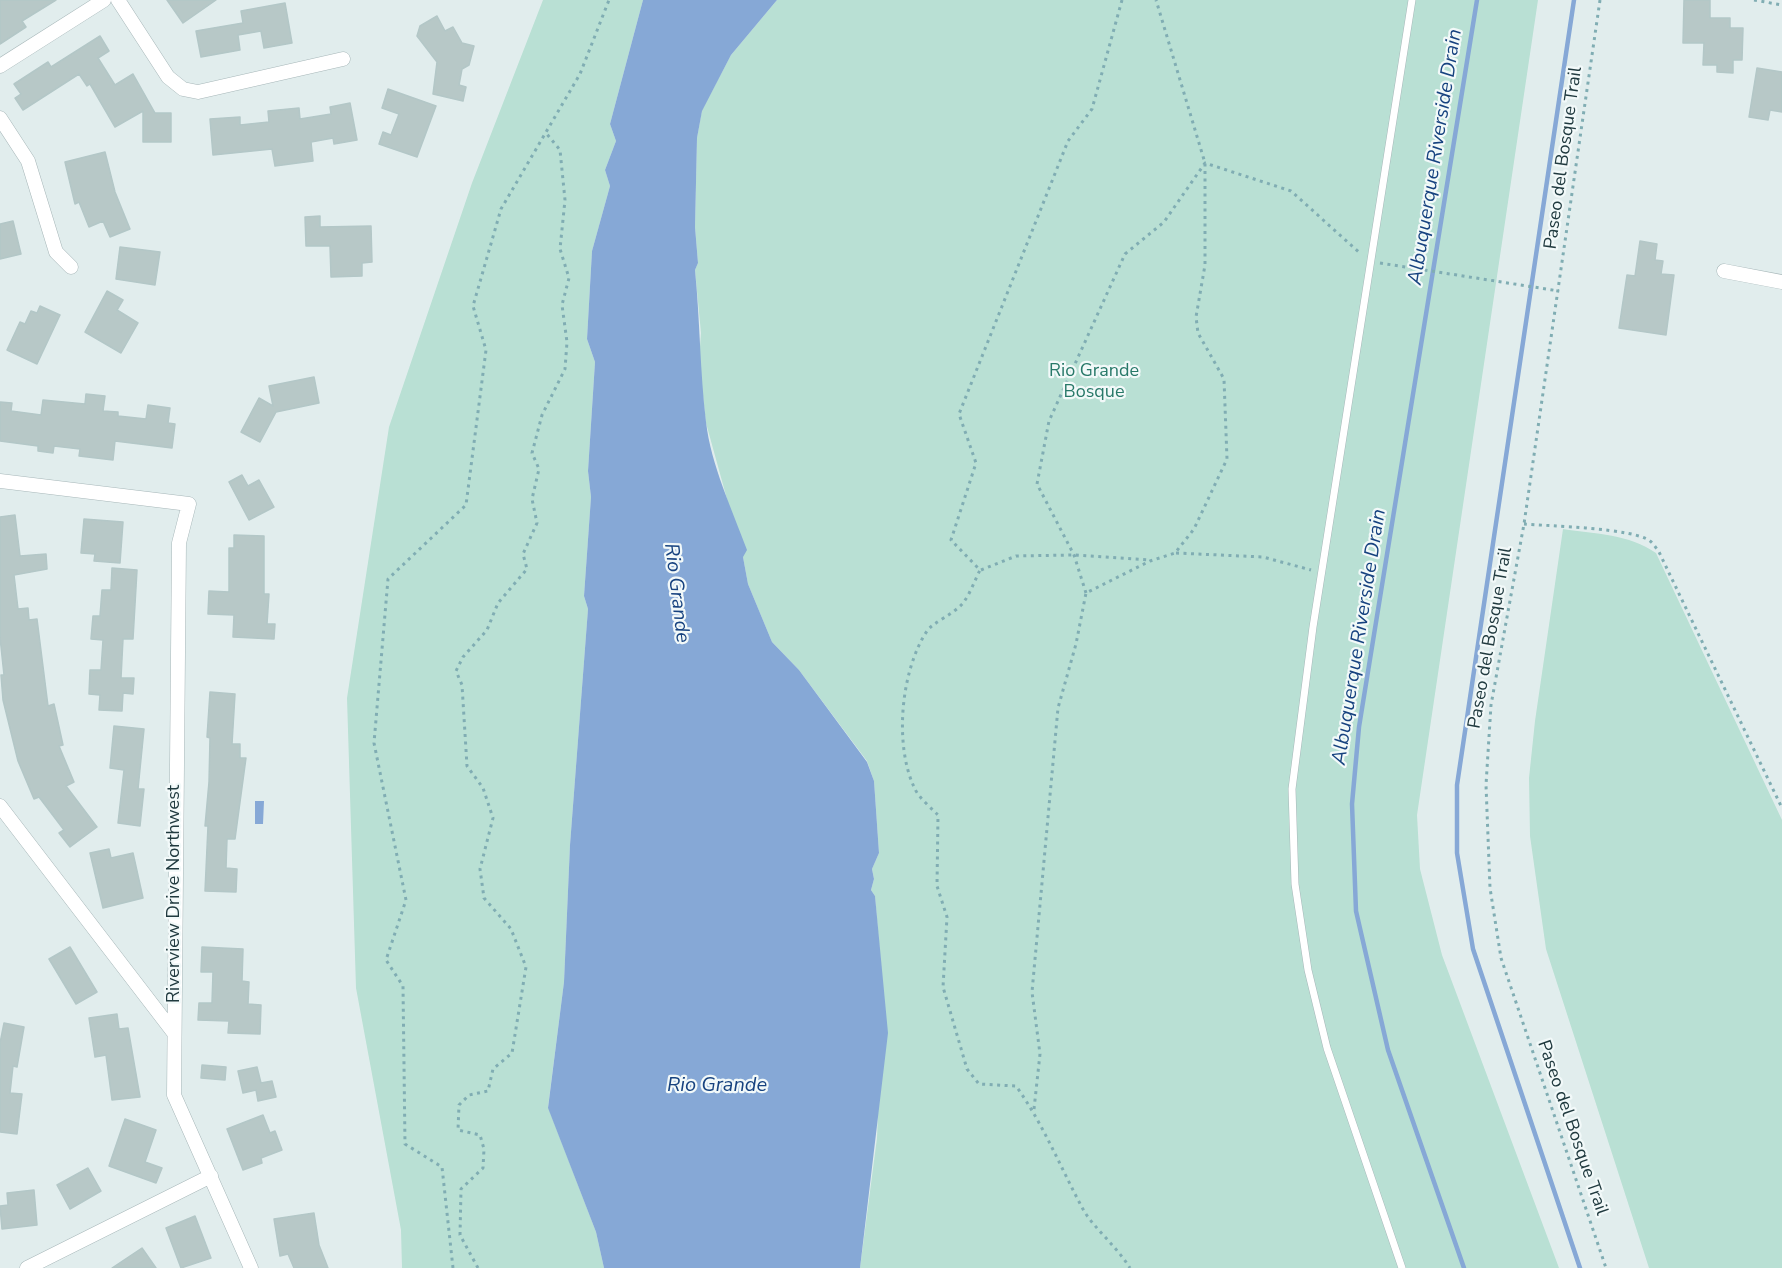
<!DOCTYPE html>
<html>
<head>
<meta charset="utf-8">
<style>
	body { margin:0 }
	canvas { display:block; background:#e1eded }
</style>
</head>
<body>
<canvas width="1782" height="1268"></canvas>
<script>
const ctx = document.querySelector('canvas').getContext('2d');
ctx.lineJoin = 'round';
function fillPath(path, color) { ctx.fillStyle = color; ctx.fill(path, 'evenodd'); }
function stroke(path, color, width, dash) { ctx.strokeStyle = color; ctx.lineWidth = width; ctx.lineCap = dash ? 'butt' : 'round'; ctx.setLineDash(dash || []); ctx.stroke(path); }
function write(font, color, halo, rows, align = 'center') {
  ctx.font = font + ' "Nunito Sans",sans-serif'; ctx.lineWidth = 4.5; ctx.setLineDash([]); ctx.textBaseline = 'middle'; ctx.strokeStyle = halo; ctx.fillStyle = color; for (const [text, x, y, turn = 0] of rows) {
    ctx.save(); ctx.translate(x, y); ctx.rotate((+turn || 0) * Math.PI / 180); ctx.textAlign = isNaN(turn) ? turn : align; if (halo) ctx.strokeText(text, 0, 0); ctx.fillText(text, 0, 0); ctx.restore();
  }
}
fillPath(new Path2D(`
	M 543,0 L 643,0 L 610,124 L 616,141 L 605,170 L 610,186 L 592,251 L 587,339 L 595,362 L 588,471 L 591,497 L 584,596 L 588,609 L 570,845 L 564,982 L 548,1107 L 596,1232 L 604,1268 L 402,1268 L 401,1230 L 356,988 L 347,698 L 389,427 L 472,183 Z
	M 777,0 L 1538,0 L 1417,815 L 1420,869 L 1442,955 L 1559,1268 L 860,1268 L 877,1138 L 883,990 L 875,896 L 871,890 L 874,879 L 872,869 L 879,853 L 874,781 L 867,761 L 799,670 L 772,642 L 748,584 L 743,557 L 706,423 L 699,360 L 701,333 L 695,270 L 698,263 L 695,227 L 697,138 L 702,110 L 731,55 Z
	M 1563,529 C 1596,534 1629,534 1656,553 L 1782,820 L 1782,1268 L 1649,1268 L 1546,949 L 1530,836 L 1529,778 L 1535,721 Z`), '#b9e0d4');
fillPath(new Path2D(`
	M 643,0 L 777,0 L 731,55 L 702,111 L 697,138 L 695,227 L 698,263 L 695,270 C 700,321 700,371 706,422 C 711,465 732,509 747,550 L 743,557 L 748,584 L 772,642 L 799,670 L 867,762 L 874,781 L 879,853 L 872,869 L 874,879 L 871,890 L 875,896 L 888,1033 L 860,1268 L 604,1268 L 596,1232 L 548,1108 L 564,982 L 570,845 L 588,609 L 584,596 L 591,497 L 588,471 L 595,362 L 587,339 L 592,251 L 610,186 L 605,170 L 616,141 L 610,124 Z
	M 255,801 L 264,801 L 263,824 L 255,824 Z`), '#86a8d6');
stroke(new Path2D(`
	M 1574,0 L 1457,785 L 1457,853 L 1473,949 L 1580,1268
	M 1464,1268 L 1388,1050 L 1356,911 L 1352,804 L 1359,727 L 1477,0`), '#86a8d6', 4.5);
const building = new Path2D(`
	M 0,0 L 56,0 L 22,21 L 26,27 L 0,44 Z
	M 167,0 L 216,0 L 183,23 Z
	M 1684,0 L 1710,0 L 1710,18 L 1730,18 L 1730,28 L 1743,28 L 1742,60 L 1733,60 L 1733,73 L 1717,72 L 1717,65 L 1703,65 L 1704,43 L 1683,43 Z
	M 285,3 L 292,43 L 264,48 L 261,31 L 238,35 L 240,50 L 201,57 L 196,31 L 243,23 L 241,11 Z
	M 437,16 L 445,31 L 453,27 L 462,43 L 474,46 L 469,65 L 462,69 L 459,85 L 466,87 L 463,101 L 433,94 L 437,62 L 417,36 L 420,26 Z
	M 100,36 L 109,51 L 98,58 L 115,85 L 133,74 L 155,113 L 171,113 L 171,142 L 143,142 L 143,111 L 115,127 L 90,84 L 87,86 L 79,74 L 23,110 L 15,98 L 21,94 L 14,84 L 48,62 L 51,67 Z
	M 1757,68 L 1782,72 L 1782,112 L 1770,110 L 1768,120 L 1749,117 Z
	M 388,89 L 436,106 L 417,157 L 379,144 L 383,132 L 391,135 L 399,114 L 382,108 Z
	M 350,103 L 357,140 L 334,144 L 333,138 L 311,142 L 313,161 L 275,166 L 272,149 L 213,155 L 210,119 L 240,117 L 240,125 L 269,122 L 268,111 L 299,108 L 300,119 L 331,114 L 330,107 Z
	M 105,152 L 115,192 L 130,229 L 110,237 L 103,221 L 89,227 L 79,202 L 75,204 L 65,162 Z
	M 320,216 L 320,227 L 371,226 L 372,262 L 362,263 L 362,276 L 331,277 L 330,246 L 306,246 L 305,217 Z
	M 13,221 L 21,254 L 0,259 L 0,224 Z
	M 1640,241 L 1657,244 L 1655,260 L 1663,261 L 1661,274 L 1674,275 L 1666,335 L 1619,328 L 1627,275 L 1635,276 Z
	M 120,247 L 160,252 L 155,285 L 116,279 Z
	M 107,291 L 123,300 L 117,310 L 138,323 L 121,353 L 85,332 Z
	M 40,306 L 60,315 L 37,364 L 7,350 L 20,322 L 25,324 L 31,311 L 37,313 Z
	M 314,377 L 319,403 L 276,412 L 260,442 L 241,432 L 259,398 L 273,406 L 269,386 Z
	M 86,394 L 105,396 L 103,411 L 118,412 L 118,416 L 146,419 L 148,405 L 170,408 L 168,423 L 175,424 L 172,448 L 115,441 L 113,460 L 79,456 L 80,449 L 54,446 L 53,453 L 38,451 L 38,446 L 0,441 L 0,402 L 12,403 L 11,411 L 41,415 L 43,400 L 85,404 Z
	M 242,475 L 248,486 L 259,480 L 274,507 L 249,520 L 229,482 Z
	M 15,515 L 20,556 L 46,554 L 47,569 L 14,575 L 18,609 L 28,608 L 29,620 L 37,619 L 48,706 L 54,704 L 63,745 L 59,746 L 74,782 L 66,786 L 97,827 L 70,847 L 59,833 L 64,830 L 39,797 L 34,799 L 18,761 L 3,700 L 1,675 L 4,675 L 0,637 L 0,517 Z
	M 84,519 L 123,522 L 120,563 L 94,561 L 95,554 L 81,553 Z
	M 234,535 L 264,536 L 264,594 L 269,594 L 267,624 L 275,624 L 274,639 L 233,637 L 234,615 L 208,614 L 209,591 L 229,592 L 229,548 L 234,548 Z
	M 112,568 L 137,570 L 133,639 L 123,639 L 121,678 L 134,678 L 133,694 L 123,693 L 122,711 L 99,710 L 100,695 L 89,694 L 90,670 L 101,670 L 103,640 L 91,639 L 93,616 L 100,616 L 102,590 L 111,590 Z
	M 210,692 L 235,694 L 232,744 L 240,744 L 240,758 L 246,758 L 235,839 L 227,839 L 226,868 L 237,869 L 236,892 L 205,891 L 208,826 L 205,826 L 209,782 L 210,738 L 207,737 Z
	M 114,726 L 144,729 L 138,789 L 144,789 L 140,826 L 118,823 L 124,770 L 110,768 Z
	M 109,849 L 111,858 L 133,853 L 143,898 L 103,908 L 90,853 Z
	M 70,947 L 97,992 L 76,1004 L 49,959 Z
	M 202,947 L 243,949 L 242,981 L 249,982 L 248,1004 L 261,1005 L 260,1034 L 228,1033 L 229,1021 L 198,1020 L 199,1003 L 212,1003 L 213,972 L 201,972 Z
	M 117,1014 L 119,1029 L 128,1028 L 140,1097 L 112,1100 L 106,1055 L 95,1057 L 89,1018 Z
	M 4,1023 L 24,1027 L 17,1067 L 13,1066 L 10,1093 L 22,1094 L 17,1134 L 0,1132 L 0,1043 Z
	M 202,1065 L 226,1067 L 225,1080 L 201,1078 Z
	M 257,1067 L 261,1083 L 272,1081 L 276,1097 L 258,1101 L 256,1090 L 243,1093 L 238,1071 Z
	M 263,1115 L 270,1133 L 275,1131 L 282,1150 L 261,1158 L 262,1163 L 243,1170 L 227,1129 Z
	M 125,1119 L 156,1130 L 145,1162 L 162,1168 L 156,1183 L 109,1166 Z
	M 88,1168 L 101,1191 L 70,1209 L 57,1185 Z
	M 34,1190 L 37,1225 L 2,1229 L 0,1206 L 8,1205 L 7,1193 Z
	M 314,1213 L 319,1245 L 328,1268 L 294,1268 L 288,1254 L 280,1256 L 274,1219 Z
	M 195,1216 L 211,1258 L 181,1268 L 166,1228 Z
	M 142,1248 L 156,1268 L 112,1268 Z`);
fillPath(building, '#b7c8c7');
stroke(building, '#b3c7c7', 1.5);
const service = new Path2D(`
	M 1402,1268 L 1327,1048 L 1308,970 L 1295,884 L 1292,789 L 1313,627 L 1412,0`);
const minor = new Path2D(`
	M 118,0 L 168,77 L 183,89 L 198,92 L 343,59
	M 0,66 L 104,0
	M 0,118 L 28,161 L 56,252 L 71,267
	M 1724,271 L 1782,282
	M 0,481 L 189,504 L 179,543 L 174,1095 L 251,1268
	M 0,806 L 174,1033
	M 27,1268 L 211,1176`);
stroke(service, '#a7b7b9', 8);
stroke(minor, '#a7b7b9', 15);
stroke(new Path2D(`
	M 1122,0 L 1092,109 L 1068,141 L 959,414 L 976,463 L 951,540 L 980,570 C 975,580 970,594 963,603 C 954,614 932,623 927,631 C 901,670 894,744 914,787 C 918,797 930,807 938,815 L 937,886 L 947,917 L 943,987 L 967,1069 L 979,1084 L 1016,1086 C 1044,1125 1061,1169 1084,1211 C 1095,1229 1117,1247 1130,1268
	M 1600,0 L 1524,524 L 1491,705 L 1486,785 L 1490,888 L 1501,958 L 1606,1268
	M 1754,0 L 1782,5
	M 1380,263 L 1559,291
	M 1524,524 C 1548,526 1634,528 1650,541 C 1653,543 1656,548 1659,552 L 1782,808
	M 1176,553 L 1263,557 L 1311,570
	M 981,570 L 1016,556 L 1074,555 L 1149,560
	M 1086,593 L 1074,555 L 1037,484 L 1049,421 L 1125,254 L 1164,222 L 1205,163 L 1291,191 L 1361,254
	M 1034,1109 L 1040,1054 L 1032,992 L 1058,708 L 1076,644 L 1086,593 L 1150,561 L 1175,553 L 1194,529 L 1227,459 L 1224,379 L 1198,333 L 1196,317 L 1205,265 L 1205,163 L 1156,0
	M 453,1268 L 442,1167 L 405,1144 L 403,986 L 386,960 L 406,900 L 374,743 L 388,579 L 466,505 L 486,350 L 473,306 L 501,209 L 580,74 L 609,0
	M 478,1268 L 460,1235 L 461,1189 L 483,1168 L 484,1149 L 480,1135 L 458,1130 L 459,1105 L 469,1095 L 488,1091 L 493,1069 L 512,1053 L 526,967 L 511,929 L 484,898 L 480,869 L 493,818 L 483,788 L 467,766 L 462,685 L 456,671 L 463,657 L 487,630 L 498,603 L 527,569 L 523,554 L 537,523 L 532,499 L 539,469 L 532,453 L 542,415 L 565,369 L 567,342 L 562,305 L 569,278 L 560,249 L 565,200 L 560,150 L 546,133`), '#80adb3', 3, [3, 4.5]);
stroke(service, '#fff', 7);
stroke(minor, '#fff', 14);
write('18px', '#203a3f', '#f2f9f9', [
	["Paseo del Bosque Trail",1564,158,-82],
	["Paseo del Bosque Trail",1491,638,-80],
	["Riverview Drive Northwest",175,894,-90],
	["Paseo del Bosque Trail",1572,1128,71]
]);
write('18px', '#287969', '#f2f9f9', [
	["Rio Grande",1094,372],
	["Bosque",1094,393]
]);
write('italic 20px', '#16427f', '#f2f9f9', [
	["Albuquerque Riverside Drain",1436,157,-81],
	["Rio Grande",676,593,83],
	["Albuquerque Riverside Drain",1360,637,-81],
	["Rio Grande",717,1086]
]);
</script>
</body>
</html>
